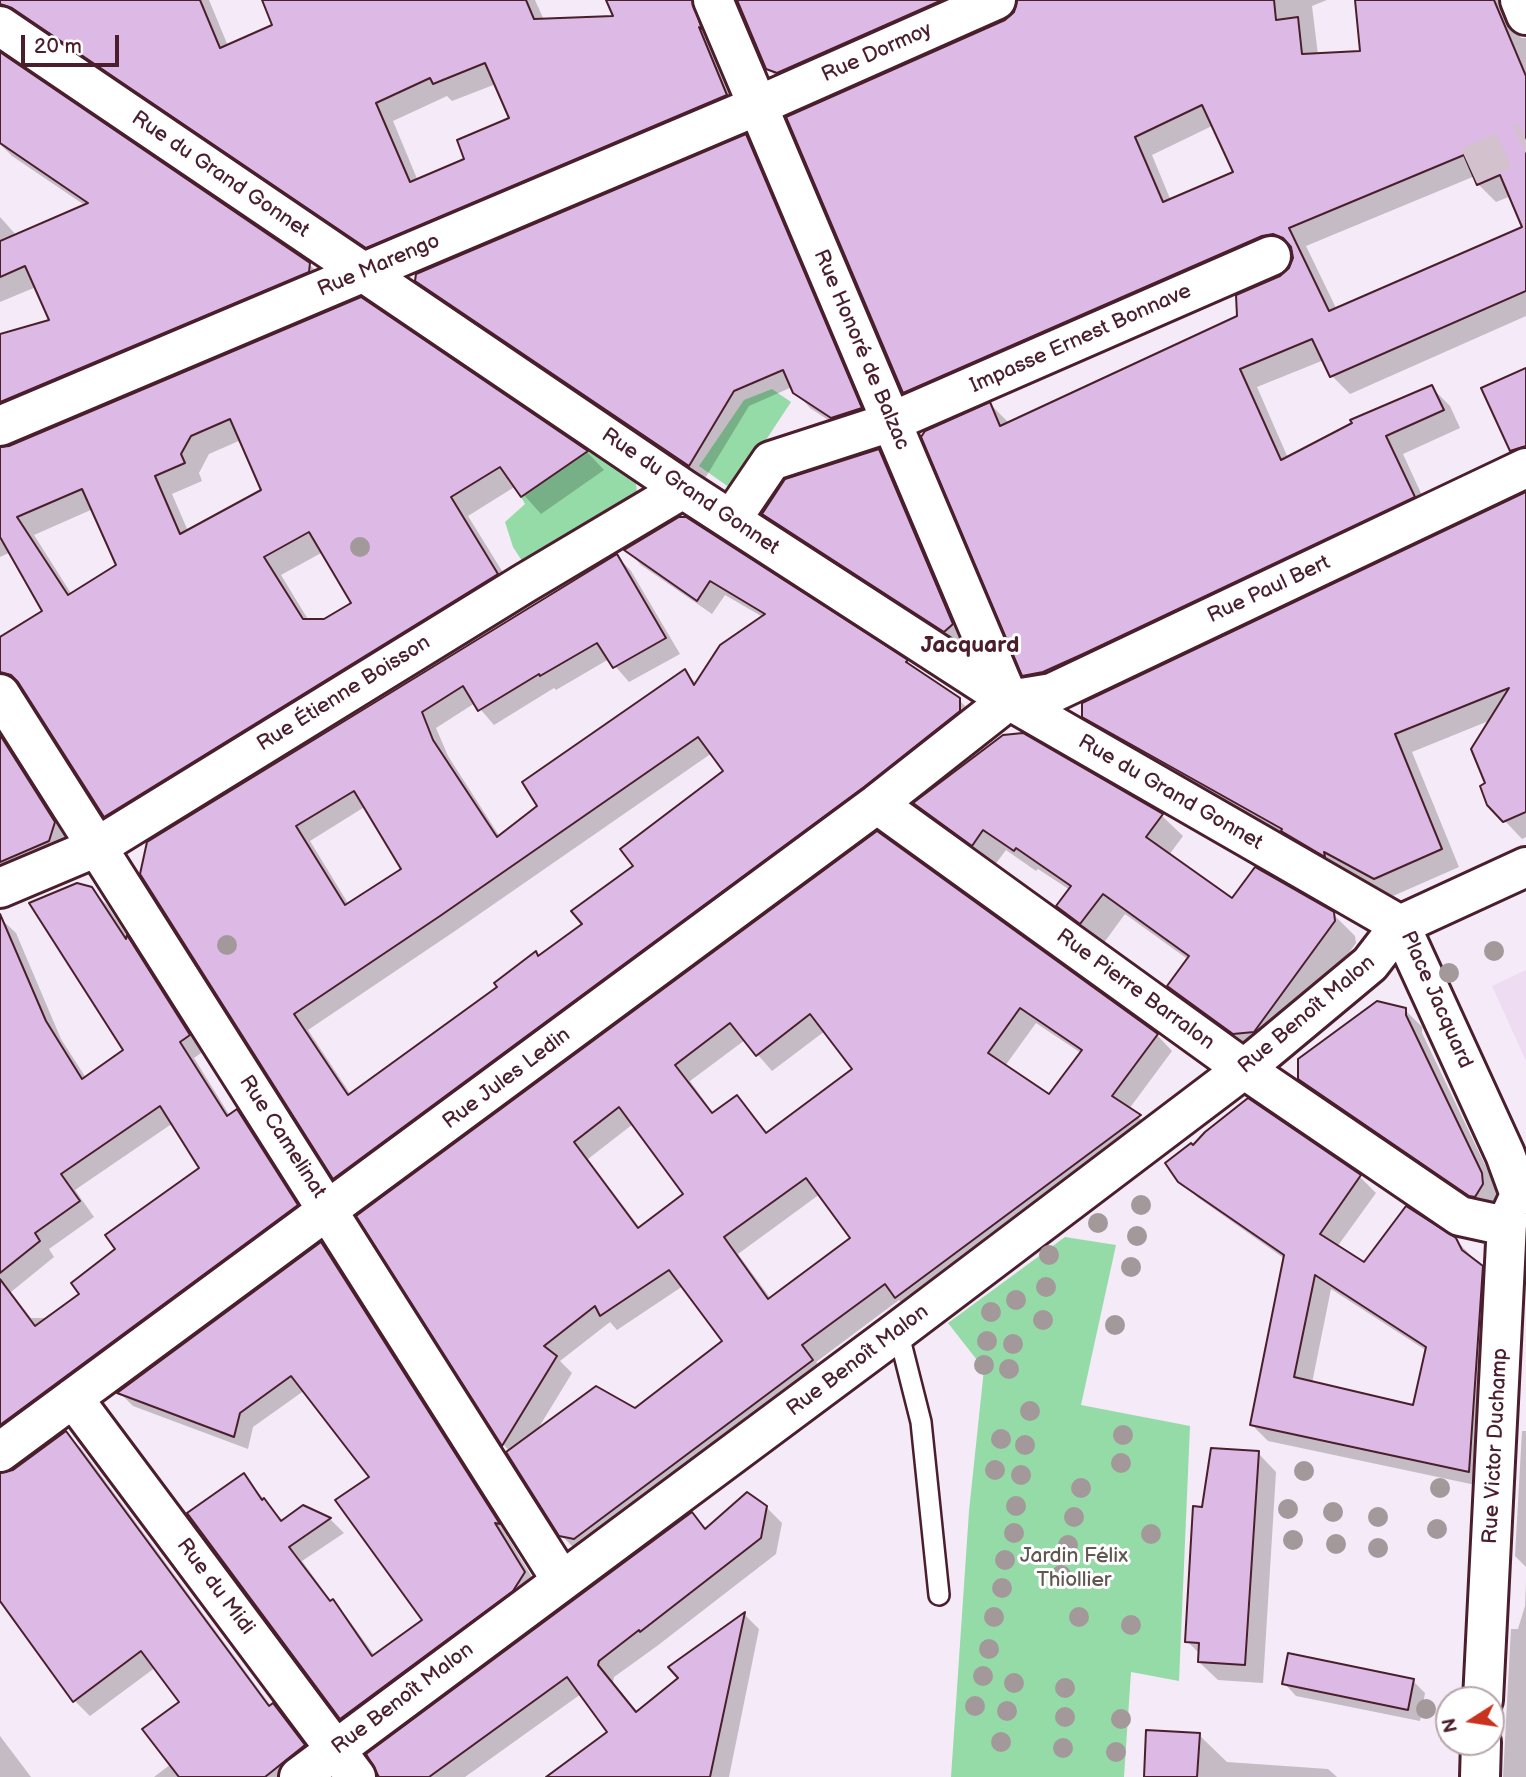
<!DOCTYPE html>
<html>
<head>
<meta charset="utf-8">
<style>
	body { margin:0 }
	#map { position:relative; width:1526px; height:1777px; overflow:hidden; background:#f5eaf7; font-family:"Balsamiq Sans",sans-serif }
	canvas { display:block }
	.north { position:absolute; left:1435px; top:1686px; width:70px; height:70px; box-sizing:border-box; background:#fff; border:2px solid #b7a5aa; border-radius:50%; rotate:258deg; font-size:19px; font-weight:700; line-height:28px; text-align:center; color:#4a1f2b }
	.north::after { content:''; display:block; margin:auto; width:24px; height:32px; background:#c8321e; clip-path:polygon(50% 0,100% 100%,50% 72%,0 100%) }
	.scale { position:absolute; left:21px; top:35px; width:98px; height:32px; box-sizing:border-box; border:4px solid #4a1f2b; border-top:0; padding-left:9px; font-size:21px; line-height:24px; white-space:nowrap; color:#4a1f2b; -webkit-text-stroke:5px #fff; paint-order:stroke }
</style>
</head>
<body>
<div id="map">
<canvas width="1526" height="1777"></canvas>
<div class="north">N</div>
<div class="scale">20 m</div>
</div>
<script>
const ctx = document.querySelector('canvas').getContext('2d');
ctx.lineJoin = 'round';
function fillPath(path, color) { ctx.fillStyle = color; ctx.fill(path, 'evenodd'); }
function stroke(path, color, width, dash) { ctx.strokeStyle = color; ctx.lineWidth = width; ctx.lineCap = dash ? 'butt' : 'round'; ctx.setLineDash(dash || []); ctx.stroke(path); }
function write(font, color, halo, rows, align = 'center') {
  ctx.font = font + ' "Balsamiq Sans",sans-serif'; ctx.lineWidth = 6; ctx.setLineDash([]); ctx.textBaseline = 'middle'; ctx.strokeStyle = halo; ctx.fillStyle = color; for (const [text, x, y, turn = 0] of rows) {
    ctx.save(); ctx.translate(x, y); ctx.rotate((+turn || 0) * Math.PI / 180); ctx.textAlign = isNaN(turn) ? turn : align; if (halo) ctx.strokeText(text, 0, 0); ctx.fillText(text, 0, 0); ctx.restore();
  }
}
fillPath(new Path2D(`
	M 1526,970 L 1526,1061 L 1492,986 Z`), '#eedcf2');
fillPath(new Path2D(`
	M 772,389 L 791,402 L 733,490 L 699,466 L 744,400 Z
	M 590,449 L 636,482 L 637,495 L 524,564 L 513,547 L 505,522 L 525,504 L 521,497 Z
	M 1065,1237 L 1116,1245 L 1081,1405 L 1190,1426 L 1179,1681 L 1131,1672 L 1124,1777 L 951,1777 L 969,1511 L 984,1369 L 948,1323 Z`), '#95dba8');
fillPath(new Path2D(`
	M 0,0 L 209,0 L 228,46 L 275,26 L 264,0 L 535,0 L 544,20 L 616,18 L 608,0 L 720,0 L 744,113 L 385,265 L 0,31 ZM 496,84 L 511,119 L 466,160 L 418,181 L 393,121 L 447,96 L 452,101 Z
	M 739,0 L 1000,0 L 786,87 L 768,68 Z
	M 1019,0 L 1327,0 L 1312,6 L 1318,55 L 1362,52 L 1356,0 L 1526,0 L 1517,28 L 1521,38 L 1526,38 L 1526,316 L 1350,394 L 1332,376 L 1324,360 L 1257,387 L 1288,458 L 1432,388 L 1450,406 L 1460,428 L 1403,454 L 1431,515 L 1042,693 L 1024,675 L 990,404 L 1009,423 L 1239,317 L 1290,271 L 1295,258 L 1293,252 L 1281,253 L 922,410 L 904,392 L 1006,22 L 1015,14 ZM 1214,125 L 1236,173 L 1171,201 L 1152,155 ZM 1475,176 L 1478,184 L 1496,202 L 1511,196 L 1524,228 L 1337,310 L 1306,246 Z
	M 0,55 L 309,264 L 328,283 L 0,431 L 0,336 L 51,321 L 36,287 L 0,302 L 0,217 L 17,236 L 86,206 L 12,156 L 0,144 Z
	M 746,136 L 761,152 L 876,424 L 848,433 L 810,408 L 792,387 L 749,406 L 704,480 L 432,296 L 417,280 Z
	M 361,299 L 587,452 L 604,470 L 541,514 L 516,486 L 468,516 L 515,592 L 124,834 L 106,816 L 26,691 L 17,690 L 0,700 L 0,639 L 45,611 L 11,552 L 0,557 L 0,449 L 9,448 ZM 241,440 L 263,491 L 188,531 L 172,494 L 202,481 L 199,473 L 209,454 ZM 93,509 L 118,565 L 72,595 L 34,535 ZM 323,552 L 354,603 L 324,621 L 309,621 L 281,575 Z
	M 1526,369 L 1526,464 L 1512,450 Z
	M 878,451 L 896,469 L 970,643 L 963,649 L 782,531 L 764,514 Z
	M 1526,494 L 1526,837 L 1522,839 L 1489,804 L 1487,784 L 1491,720 L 1412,752 L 1459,867 L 1393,896 L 1341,868 L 1342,872 L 1102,735 L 1084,716 Z
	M 686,519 L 906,662 L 915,670 L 959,700 L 974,715 L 349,1192 L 334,1178 L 142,873 L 617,556 L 631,571 L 680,654 L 629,682 L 609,659 L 556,690 L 554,688 L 494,725 L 475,703 L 436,728 L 448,756 L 500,837 L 539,806 L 685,672 L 697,684 L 763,617 L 725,595 L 712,614 L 641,565 L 627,550 ZM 712,753 L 725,772 L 584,925 L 539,957 L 536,954 L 499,987 L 351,1095 L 308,1030 L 455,931 ZM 366,806 L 403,869 L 349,905 L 310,841 Z
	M 0,727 L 72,841 L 0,878 Z
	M 916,803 L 1161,815 L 1183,836 L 1169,855 L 1232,901 L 1333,914 L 1355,936 L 1356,943 L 1277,1052 L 1256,1055 L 1191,1008 L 1169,986 L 1189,960 L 1125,914 L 1103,944 L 1080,927 L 1058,906 L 1070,890 L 1038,869 L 1036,871 L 1006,850 L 994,866 L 937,824 Z
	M 877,833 L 1157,1035 L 1172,1051 L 1129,1109 L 1155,1132 L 912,1313 L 899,1300 L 816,1362 L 827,1376 L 577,1551 L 561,1535 L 510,1452 L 504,1445 L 359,1216 ZM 1036,1023 L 1081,1053 L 1049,1096 L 1005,1066 ZM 825,1031 L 854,1070 L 768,1133 L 737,1097 L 714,1114 L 690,1081 L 745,1040 L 772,1071 ZM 633,1124 L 686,1194 L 640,1228 L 588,1159 ZM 820,1194 L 853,1238 L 771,1299 L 738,1254 ZM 683,1286 L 724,1342 L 635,1410 L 536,1432 L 572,1373 L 560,1361 L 610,1322 L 617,1330 Z
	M 91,889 L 107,905 L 131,942 L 142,952 L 204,1051 L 194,1058 L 230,1116 L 237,1111 L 252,1127 L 312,1221 L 0,1453 L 0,918 L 16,933 L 61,1039 L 86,1078 L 125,1050 ZM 173,1123 L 201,1169 L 117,1250 L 82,1295 L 49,1318 L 31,1318 L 11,1292 L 54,1257 L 49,1249 L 94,1217 L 75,1190 Z
	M 1405,1010 L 1422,1027 L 1422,1033 L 1498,1192 L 1499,1202 L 1487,1212 L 1317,1096 L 1300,1079 ZM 1314,1088 L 1477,1199 L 1475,1202 L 1314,1093 Z
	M 1248,1100 L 1360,1177 L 1376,1193 L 1337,1247 L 1365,1264 L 1455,1239 L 1496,1282 L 1485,1487 L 1268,1441 L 1252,1425 L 1285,1259 L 1197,1197 L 1180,1180 L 1193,1147 ZM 1331,1289 L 1427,1351 L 1414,1407 L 1312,1383 Z
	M 321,1244 L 335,1258 L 512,1537 L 507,1536 L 538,1587 L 355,1732 L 341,1718 L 190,1514 L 243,1475 L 284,1522 L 303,1507 L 330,1519 L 344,1533 L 302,1561 L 332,1602 L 346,1616 L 375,1656 L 425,1620 L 372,1477 L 305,1390 L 253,1427 L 248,1449 L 133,1406 L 120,1393 Z
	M 1522,1431 L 1526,1431 L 1526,1567 L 1515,1556 Z
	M 65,1433 L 81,1448 L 271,1706 L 273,1705 L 288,1720 L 319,1762 L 299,1777 L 154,1777 L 171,1764 L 182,1703 L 156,1667 L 90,1716 L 75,1701 L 0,1598 L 0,1475 L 13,1471 Z
	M 1258,1453 L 1276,1472 L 1263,1683 L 1218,1680 L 1199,1662 L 1200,1654 L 1187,1641 L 1203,1508 Z
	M 766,1507 L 782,1523 L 776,1554 L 657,1646 L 614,1677 L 613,1682 L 638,1713 L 680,1679 L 744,1614 L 759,1629 L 729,1777 L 549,1777 L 610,1733 L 581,1694 L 465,1777 L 379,1777 L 692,1514 L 707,1529 Z
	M 1526,1582 L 1526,1777 L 1503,1777 L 1511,1629 L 1518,1629 L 1525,1606 Z
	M 1413,1681 L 1425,1693 L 1420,1721 L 1296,1696 L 1284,1683 Z
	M 1199,1735 L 1227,1762 L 1328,1769 L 1337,1777 L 1145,1777 Z
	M 0,1736 L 31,1777 L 0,1777 Z`), '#0003');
const building = new Path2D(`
	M 0,0 L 200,0 L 220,48 L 272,25 L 262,0 L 526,0 L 534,19 L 613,16 L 606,0 L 692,0 L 702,29 L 699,27 L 727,95 L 366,248 L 12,8 L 0,4 ZM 485,63 L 509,118 L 457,140 L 464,159 L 410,182 L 376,103 L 430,78 L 433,84 Z
	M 737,0 L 942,0 L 777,73 L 766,69 Z
	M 1017,0 L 1274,0 L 1276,20 L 1298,17 L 1302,54 L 1360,51 L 1355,0 L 1494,0 L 1526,76 L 1526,291 L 1330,377 L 1312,339 L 1240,369 L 1281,460 L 1352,423 L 1350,420 L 1432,385 L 1444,410 L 1386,436 L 1415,497 L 1083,654 L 1043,672 L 1022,676 L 921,437 L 925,431 L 990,402 L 1000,426 L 1237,316 L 1236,295 L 1280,276 L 1289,268 L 1293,258 L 1291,247 L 1283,238 L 1273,234 L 1262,236 L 903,393 L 786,117 L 1005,20 L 1014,12 ZM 1202,105 L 1233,172 L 1163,202 L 1135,137 ZM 1464,155 L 1477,185 L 1500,175 L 1522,227 L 1329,311 L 1289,228 Z
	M 0,52 L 310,263 L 309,272 L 0,402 L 0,334 L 49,320 L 25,266 L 0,277 L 0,241 L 88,203 L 0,143 Z
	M 746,134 L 862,408 L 831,418 L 793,393 L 783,370 L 734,391 L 689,466 L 415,281 L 416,274 Z
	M 361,297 L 588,451 L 521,497 L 500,467 L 451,497 L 498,574 L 104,817 L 18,682 L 11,675 L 0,672 L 0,637 L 42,611 L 0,537 L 0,447 L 9,446 ZM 230,419 L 261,490 L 180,534 L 155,476 L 185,463 L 181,454 L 191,436 ZM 82,489 L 116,565 L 68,595 L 17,517 ZM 309,532 L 351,603 L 324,619 L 303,619 L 264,557 Z
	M 1526,368 L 1526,446 L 1510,451 L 1481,388 Z
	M 879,449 L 953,624 L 944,632 L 762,514 L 785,479 Z
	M 1526,492 L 1526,812 L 1503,822 L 1487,805 L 1480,786 L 1485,783 L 1471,749 L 1509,688 L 1395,734 L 1442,849 L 1374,879 L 1324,852 L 1325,857 L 1281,831 L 1282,829 L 1082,717 L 1082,703 Z
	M 679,517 L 686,517 L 908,660 L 906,662 L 960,698 L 960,711 L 864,787 L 333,1179 L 140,874 L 147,842 L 617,554 L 666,638 L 613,668 L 597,643 L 540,676 L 539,674 L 478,711 L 463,686 L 422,712 L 433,740 L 497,837 L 537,806 L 522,782 L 685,669 L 694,685 L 720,645 L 765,614 L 710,581 L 697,601 L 624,550 ZM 698,737 L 723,771 L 620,849 L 633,866 L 571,911 L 582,924 L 538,956 L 536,951 L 494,983 L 497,987 L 348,1095 L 294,1014 L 440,916 ZM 354,791 L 401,869 L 345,905 L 296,826 Z
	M 1023,733 L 1163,814 L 1146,837 L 1232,898 L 1255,867 L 1334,912 L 1335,921 L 1254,1032 L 1233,1034 L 1167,986 L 1189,956 L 1103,894 L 1080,924 L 1056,906 L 1071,886 L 1016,848 L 1014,851 L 983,830 L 972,846 L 913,803 L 1003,735 Z
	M 0,735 L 55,822 L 49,841 L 0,862 Z
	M 877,831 L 1158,1034 L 1112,1096 L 1141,1115 L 895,1298 L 885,1284 L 802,1345 L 813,1360 L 574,1539 L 559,1536 L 506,1452 L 596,1386 L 635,1408 L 722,1341 L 669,1270 L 600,1316 L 595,1306 L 544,1346 L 557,1356 L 502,1446 L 356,1216 ZM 1020,1008 L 1082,1050 L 1049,1094 L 988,1053 ZM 810,1014 L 852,1069 L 766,1133 L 737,1095 L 712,1113 L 675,1065 L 730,1023 L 756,1056 ZM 619,1107 L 683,1194 L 638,1228 L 574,1142 ZM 806,1178 L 850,1238 L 768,1299 L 724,1237 Z
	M 77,883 L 92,887 L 126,939 L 127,935 L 190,1035 L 180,1042 L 227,1116 L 237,1109 L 298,1205 L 0,1425 L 0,1279 L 35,1326 L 79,1294 L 71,1283 L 115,1249 L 105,1235 L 199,1168 L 160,1106 L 61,1174 L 80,1201 L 35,1233 L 40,1241 L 0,1273 L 0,914 L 46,1021 L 82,1079 L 123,1050 L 29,903 Z
	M 1377,1001 L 1406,1008 L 1406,1015 L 1482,1173 L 1483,1184 L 1475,1197 L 1469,1196 L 1298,1079 L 1298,1059 Z
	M 1248,1098 L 1361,1175 L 1320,1234 L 1364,1262 L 1406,1206 L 1456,1238 L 1462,1250 L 1483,1266 L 1469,1472 L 1250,1425 L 1284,1255 L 1178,1182 L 1165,1163 L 1191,1143 L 1193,1145 L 1205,1132 ZM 1315,1275 L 1426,1347 L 1413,1405 L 1294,1377 Z
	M 321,1242 L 500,1524 L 495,1523 L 525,1572 L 513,1591 L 340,1719 L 187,1513 L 244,1473 L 262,1500 L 264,1498 L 281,1521 L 303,1505 L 331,1518 L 289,1547 L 330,1601 L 333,1599 L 372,1656 L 422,1620 L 335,1500 L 369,1477 L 291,1376 L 240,1413 L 234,1437 L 117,1393 Z
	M 66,1431 L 269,1706 L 273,1703 L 305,1745 L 265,1777 L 179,1777 L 142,1729 L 179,1702 L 141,1651 L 73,1702 L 0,1601 L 0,1473 L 13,1470 Z
	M 1211,1448 L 1259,1451 L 1245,1665 L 1198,1662 L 1199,1643 L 1185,1642 L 1193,1506 L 1202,1507 Z
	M 747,1492 L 767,1506 L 761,1538 L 640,1632 L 639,1630 L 599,1661 L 598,1665 L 636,1712 L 678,1678 L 668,1667 L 745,1612 L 710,1777 L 546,1777 L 607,1732 L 567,1677 L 429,1777 L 379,1777 L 366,1754 L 692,1512 L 705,1529 Z
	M 1288,1653 L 1414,1679 L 1408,1710 L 1282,1684 Z
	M 1146,1730 L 1200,1733 L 1197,1777 L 1144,1777 Z`);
fillPath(building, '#ddbae5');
stroke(building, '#4a1f2b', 2);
stroke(new Path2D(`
	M 1469,166 L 1526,140`), '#d3c1ce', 38, [38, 19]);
const lane = new Path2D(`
	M 898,1331 L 921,1422 L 939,1595`);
const street = new Path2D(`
	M 713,0 L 1009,700
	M 1520,0 L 1526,15
	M 0,26 L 683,489 L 1009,700 L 1400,925 L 1370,964 L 1244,1069 L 898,1331 L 299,1777
	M 0,426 L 757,106 L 996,0
	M 731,520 L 771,461 L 891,422 L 1271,256
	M 0,694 L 562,1581
	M 877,804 L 1244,1069 L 1460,1216 L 1492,1223 L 1507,1223
	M 0,888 L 97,847 L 525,583 L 683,489
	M 1520,1195 L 1505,1154 L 1400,925 L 1526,867
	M 73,1398 L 356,1777
	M 0,1452 L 877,804 L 1009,700 L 1052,693 L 1526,468
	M 1483,1700 L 1507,1223 L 1520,1195
	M 1480,1777 L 1481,1742`);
stroke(lane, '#4a1f2b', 24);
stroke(street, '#4a1f2b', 44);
stroke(lane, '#fff', 19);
stroke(street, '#fff', 38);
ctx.fillStyle = '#a3999b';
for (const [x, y] of [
	[360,547],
	[227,945],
	[1494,951],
	[1449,973],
	[1141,1205],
	[1098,1223],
	[1137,1236],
	[1049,1255],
	[1131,1267],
	[1046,1287],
	[1016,1300],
	[991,1312],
	[1043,1320],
	[1115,1325],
	[987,1341],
	[1013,1344],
	[984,1365],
	[1009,1369],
	[1030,1411],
	[1123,1435],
	[1001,1439],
	[1025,1445],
	[1121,1463],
	[995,1470],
	[1304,1471],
	[1021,1475],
	[1081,1488],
	[1440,1488],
	[1016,1506],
	[1288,1509],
	[1333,1512],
	[1074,1517],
	[1378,1517],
	[1437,1529],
	[1014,1533],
	[1151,1534],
	[1293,1540],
	[1336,1544],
	[1068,1545],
	[1378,1548],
	[1005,1560],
	[1061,1575],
	[1002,1588],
	[994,1617],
	[1079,1617],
	[1131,1625],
	[989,1649],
	[983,1676],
	[1014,1683],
	[1065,1688],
	[975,1706],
	[1426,1709],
	[1007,1711],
	[1065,1717],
	[1121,1719],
	[1001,1742],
	[1063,1748],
	[1116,1752]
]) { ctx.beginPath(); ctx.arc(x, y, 10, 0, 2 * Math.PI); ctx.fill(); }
write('21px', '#4a1f2b', '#fff', [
	["Rue Dormoy",877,53,-24],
	["Rue du Grand Gonnet",220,175,34],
	["Rue Marengo",379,266,-23],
	["Impasse Ernest Bonnave",1081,339,-24],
	["Rue Honoré de Balzac",861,350,67],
	["Rue du Grand Gonnet",690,492,34],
	["Rue Paul Bert",1269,590,-25],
	["Rue Étienne Boisson",344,694,-32],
	["Rue du Grand Gonnet",1170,793,30],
	["Rue Pierre Barralon",1135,990,36],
	["Place Jacquard",1436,1000,66],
	["Rue Benoît Malon",1307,1015,-40],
	["Rue Jules Ledin",507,1079,-37],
	["Rue Camelinat",282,1137,57],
	["Rue Benoît Malon",858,1361,-37],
	["Rue Victor Duchamp",1496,1446,-87],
	["Rue du Midi",215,1587,53],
	["Rue Benoît Malon",403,1699,-37]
]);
write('21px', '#605750', '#fff', [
	["Jardin Félix",1074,1557],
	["Thiollier",1074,1581]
]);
write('bold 23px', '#4a1f2b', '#fff', [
	["Jacquard",970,646]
]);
</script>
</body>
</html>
